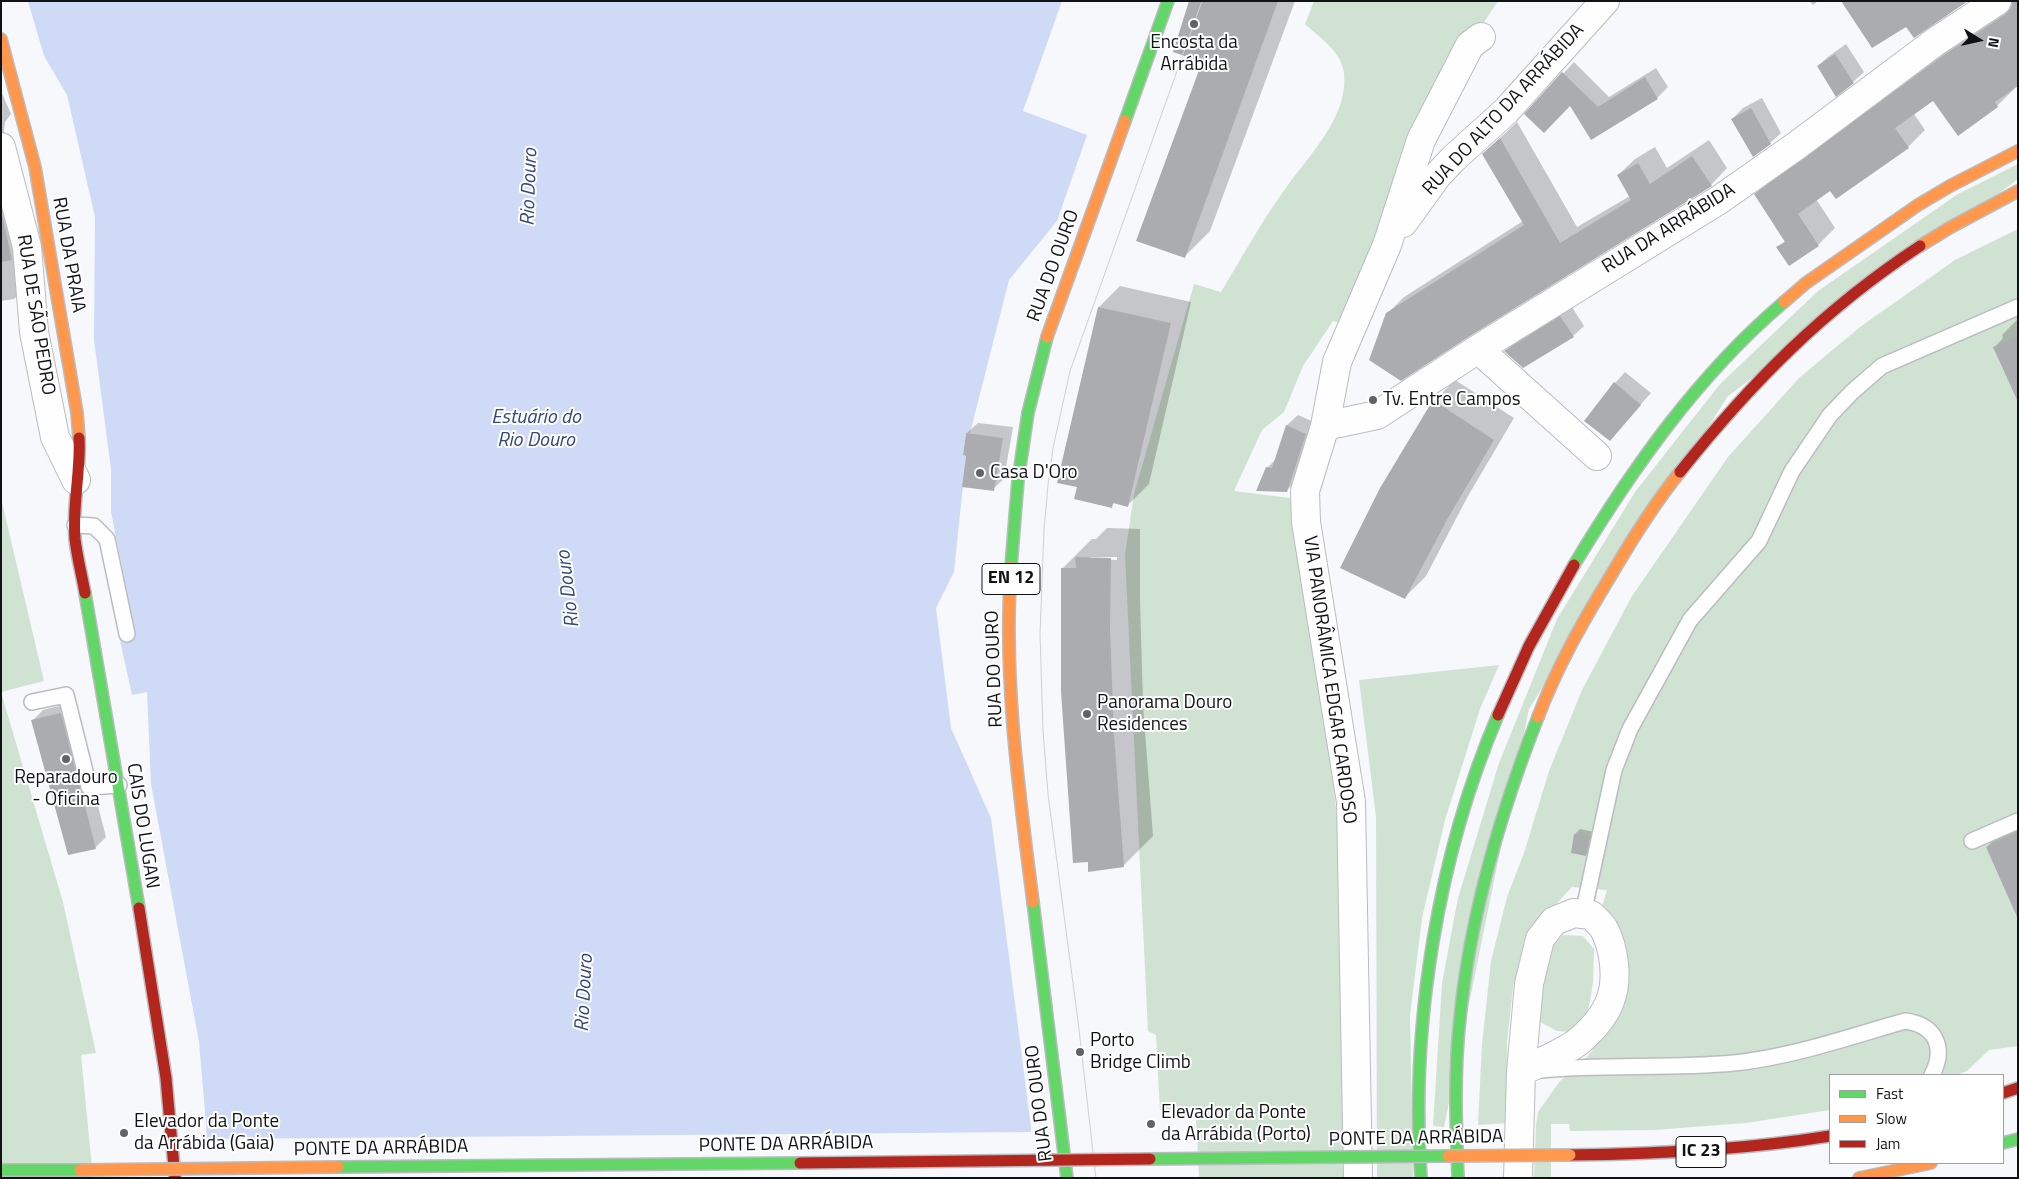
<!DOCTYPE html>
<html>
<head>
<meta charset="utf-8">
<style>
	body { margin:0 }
	#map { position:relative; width:2019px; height:1179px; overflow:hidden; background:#f6f8fc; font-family:"Titillium Web",sans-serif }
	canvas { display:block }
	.frame { position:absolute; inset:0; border:2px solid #101216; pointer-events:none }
	.legend { position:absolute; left:1829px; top:1074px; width:175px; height:90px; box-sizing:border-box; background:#fff; border:1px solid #9fa0a2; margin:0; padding:6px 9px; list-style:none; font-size:15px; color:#101216 }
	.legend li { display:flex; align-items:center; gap:10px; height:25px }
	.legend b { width:25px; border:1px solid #9fa0a2 }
	.north { position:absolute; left:1954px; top:15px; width:50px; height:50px; -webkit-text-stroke:4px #fff; paint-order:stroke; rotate:100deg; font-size:14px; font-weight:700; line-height:20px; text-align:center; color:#101216 }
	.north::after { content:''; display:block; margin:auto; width:18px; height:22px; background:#101216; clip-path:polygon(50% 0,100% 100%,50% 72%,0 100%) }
</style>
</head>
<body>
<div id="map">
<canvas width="2019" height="1179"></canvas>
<div class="frame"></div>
<ul class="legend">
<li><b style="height:6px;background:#63d668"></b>Fast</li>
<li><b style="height:6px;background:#ff974d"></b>Slow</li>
<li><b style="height:6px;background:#b3261e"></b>Jam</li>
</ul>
<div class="north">N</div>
</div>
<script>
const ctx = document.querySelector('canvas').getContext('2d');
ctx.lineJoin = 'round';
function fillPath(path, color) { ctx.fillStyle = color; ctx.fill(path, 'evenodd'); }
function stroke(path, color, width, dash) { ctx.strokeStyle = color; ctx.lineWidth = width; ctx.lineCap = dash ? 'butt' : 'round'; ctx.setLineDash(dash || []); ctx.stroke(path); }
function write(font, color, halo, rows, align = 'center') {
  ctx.font = font + ' "Titillium Web",sans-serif'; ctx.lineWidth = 4; ctx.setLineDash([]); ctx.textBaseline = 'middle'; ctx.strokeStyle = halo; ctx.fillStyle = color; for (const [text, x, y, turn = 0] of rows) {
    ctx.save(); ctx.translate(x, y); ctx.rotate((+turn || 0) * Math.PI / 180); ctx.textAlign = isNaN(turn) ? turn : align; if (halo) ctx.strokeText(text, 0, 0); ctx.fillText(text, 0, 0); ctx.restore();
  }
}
fillPath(new Path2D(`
	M 1314,1 L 1498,1 L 1479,30 L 1347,325 L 1333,321 L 1303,366 L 1284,412 L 1262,430 L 1234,491 L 1290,498 L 1319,675 L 1342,855 L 1343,1178 L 1199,1178 L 1196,1119 L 1160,1111 L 1156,1035 L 1148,1031 L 1125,555 L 1134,494 L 1194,284 L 1221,292 C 1241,259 1260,224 1283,192 C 1306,158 1349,118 1344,73 C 1342,52 1319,37 1305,24 Z
	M 2018,164 L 2018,179 L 1728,396 L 1529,709 L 1444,1127 L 1433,1126 L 1442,983 L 1458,898 L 1499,763 L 1557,619 L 1635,492 L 1720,384 L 1818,291 L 1958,194 Z
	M 2018,229 L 2018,1046 L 1989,1050 L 1967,1071 L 1957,1075 L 1830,1075 L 1830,1110 L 1746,1123 L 1654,1130 L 1570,1131 L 1569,1124 L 1551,1124 L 1551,1178 L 1534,1178 L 1536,1125 L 1538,1112 L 1560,1081 L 1588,1056 L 1612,1022 L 1601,910 L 1607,890 L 1572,887 L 1525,938 L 1513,988 L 1507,1042 L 1508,1123 L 1478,1125 L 1482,1044 L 1491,961 L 1507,897 L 1524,853 L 1549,771 L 1582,690 L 1632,596 L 1728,457 L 1799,378 L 1860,327 L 1955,260 Z
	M 1,498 L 44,681 L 1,692 L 63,902 L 96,1053 L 81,1055 L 93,1178 L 1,1178 Z
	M 1499,665 L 1480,709 L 1445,820 L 1422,918 L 1410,1016 L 1413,1178 L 1377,1178 L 1376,817 L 1359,680 Z
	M 1563,935 L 1583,936 L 1594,949 L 1593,984 L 1587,1017 L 1572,1032 L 1557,1031 L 1540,1022 L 1543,990 L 1549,951 Z`), '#d0e3d3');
fillPath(new Path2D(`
	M 28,1 L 1062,1 L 1023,111 L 1087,135 L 1057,221 L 1009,280 L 970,433 L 966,433 L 963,455 L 966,456 L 954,572 L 936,608 L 951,728 L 991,818 L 1031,1127 L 1031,1178 L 207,1178 L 206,1124 L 199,1042 L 151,784 L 147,692 L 132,695 L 119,636 L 135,632 L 111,512 L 111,469 L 94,340 L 95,217 L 67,95 L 44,56 Z`), '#cfdbf6');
fillPath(new Path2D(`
	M 1034,1132 L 1034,1178 L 205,1178 L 204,1139 Z`), '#f6f8fc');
fillPath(new Path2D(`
	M 1191,1 L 1295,1 L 1210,231 L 1184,257 L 1204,61 Z
	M 1809,1 L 1818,1 L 1813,5 Z
	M 2013,5 L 2014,89 L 1997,106 L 1933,99 L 1914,114 L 1925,130 L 1908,147 L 1836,198 L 1830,189 L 1816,199 L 1835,228 L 1818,245 L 1789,265 L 1778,248 L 1786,240 L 1756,195 L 1773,178 L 1962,38 Z
	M 1846,44 L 1864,72 L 1853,82 L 1818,66 L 1829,56 Z
	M 1574,62 L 1609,97 L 1656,68 L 1668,87 L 1657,98 L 1591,138 L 1571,104 L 1526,114 Z
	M 1,91 L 11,114 L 5,122 L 4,131 L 30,230 L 33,280 L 14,299 L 1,301 Z
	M 1762,98 L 1781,133 L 1770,143 L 1732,119 L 1743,108 Z
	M 1517,122 L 1577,227 L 1630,196 L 1618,175 L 1635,159 L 1655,147 L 1667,168 L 1709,140 L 1727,168 L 1710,186 L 1387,314 L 1404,297 L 1523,221 L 1483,154 Z
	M 1120,286 L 1191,302 L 1149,484 L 1128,505 L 1115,502 L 1111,506 L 1099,307 Z
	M 1572,307 L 1584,326 L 1573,336 L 1506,351 L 1516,341 Z
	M 2018,319 L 2018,365 L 1995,347 L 2003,338 L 2002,335 Z
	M 1625,372 L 1651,393 L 1610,439 L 1585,421 L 1615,383 Z
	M 1455,380 L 1514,418 L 1468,496 L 1426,576 L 1405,597 L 1434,401 Z
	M 1298,415 L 1316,423 L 1297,480 L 1287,490 L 1267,468 L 1277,458 L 1287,425 Z
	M 978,423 L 1013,427 L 1004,479 L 993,489 L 968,455 L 967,433 Z
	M 1107,528 L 1140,529 L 1140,598 L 1143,705 L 1153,836 L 1123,866 L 1089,860 L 1062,569 L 1092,539 L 1096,539 ZM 1090,557 L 1117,557 L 1117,560 L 1090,559 Z
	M 71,703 L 106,837 L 95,848 L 32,721 L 43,710 Z
	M 2018,822 L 2018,916 L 1987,847 L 2008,826 Z
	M 1580,829 L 1594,832 L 1590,850 L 1585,855 L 1575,834 Z`), '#0003');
fillPath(new Path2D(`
	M 1189,1 L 1278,1 L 1185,258 L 1136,241 L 1202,62 L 1173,52 Z
	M 1841,1 L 1968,1 L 1914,38 L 1906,27 L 1872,48 Z
	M 2012,1 L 2018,1 L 2018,86 L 1995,102 L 1998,107 L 1958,136 L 1933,101 L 1895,128 L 1909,148 L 1836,199 L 1830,191 L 1798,214 L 1819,246 L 1789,266 L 1776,247 L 1785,242 L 1754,194 L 1944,55 L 2006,14 L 2011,8 Z
	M 1835,54 L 1854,83 L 1836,97 L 1817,66 Z
	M 1562,72 L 1598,107 L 1645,77 L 1658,99 L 1591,140 L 1570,106 L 1544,133 L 1524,114 Z
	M 1751,108 L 1771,144 L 1753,157 L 1731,119 Z
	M 1500,138 L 1560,243 L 1631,200 L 1617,175 L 1638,163 L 1650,184 L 1692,156 L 1712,186 L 1470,336 L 1401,381 L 1369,360 L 1386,313 L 1524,225 L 1482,154 Z
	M 1,210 L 12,260 L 1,262 Z
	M 1098,307 L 1171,323 L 1128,507 L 1113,503 L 1112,508 L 1074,499 L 1077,487 L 1057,483 Z
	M 1560,316 L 1574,337 L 1523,368 L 1504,351 Z
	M 2018,336 L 2018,402 L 1993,347 Z
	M 1614,382 L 1641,405 L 1610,441 L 1584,421 Z
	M 1433,400 L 1494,440 L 1448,518 L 1405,599 L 1340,568 L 1380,488 Z
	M 1286,425 L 1306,434 L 1287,492 L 1256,491 L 1266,467 L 1272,468 Z
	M 966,433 L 1003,438 L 994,491 L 962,487 L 966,456 L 963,455 Z
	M 1075,557 L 1111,558 L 1110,628 L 1114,735 L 1124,867 L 1088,872 L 1088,862 L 1073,863 L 1061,692 L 1061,568 L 1076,568 Z
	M 61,713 L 96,849 L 68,855 L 31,720 Z
	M 2018,833 L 2018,919 L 1986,847 Z
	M 1574,834 L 1590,836 L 1586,856 L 1571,853 Z`), '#abacb0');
const lane = new Path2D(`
	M 75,525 L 94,526 L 107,539 L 127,634
	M 32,702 L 66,695 L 89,787 L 119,785
	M 1972,841 L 2018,821
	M 1583,914 L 1614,770 L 1630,729 L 1690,620 L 1759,541 L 1792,471 L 1830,415 L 1852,392 L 1882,366 L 2018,307
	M 1540,1070 C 1604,1064 1670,1069 1734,1063 C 1792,1057 1849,1037 1905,1021 C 1936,1025 1946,1048 1932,1075`);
const street = new Path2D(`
	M 1,147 L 27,247 L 34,332 L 55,437 L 76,480
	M 1403,223 L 1437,176 L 1453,159 L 1506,111 L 1605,1
	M 1478,349 L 1597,456
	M 1325,426 L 1377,415 L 1478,349 L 1719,200 L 1796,146 L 1935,42 L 1997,1
	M 1358,1178 L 1351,802 L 1306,522 L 1305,491 L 1325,426 L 1337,362 L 1387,245 L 1421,140 L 1470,45 L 1481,37
	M 1518,1178 L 1521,1072 L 1529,984 L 1540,939 L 1554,921 L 1574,913 L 1591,915 C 1595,919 1601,924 1604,929 C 1614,948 1618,978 1611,998 C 1606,1014 1592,1030 1579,1041 C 1564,1053 1538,1063 1521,1072`);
const fast = new Path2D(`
	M 1125,121 L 1168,1
	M 1574,565 C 1632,469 1698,375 1784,302
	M 1011,567 L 1018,480 L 1028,413 L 1047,337
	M 85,593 L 139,908
	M 1033,902 L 1067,1178
	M 2003,1143 L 2018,1139
	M 1,1170 L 80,1170
	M 1421,1178 C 1410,1026 1438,855 1498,715
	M 1458,1178 C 1456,1125 1454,1071 1460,1018 C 1470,915 1500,814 1538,717`);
const slow = new Path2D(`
	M 1,39 L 35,167 L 77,413 L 79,438
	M 1920,246 L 1951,227 L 2018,191
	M 1784,302 L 1806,283 L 1918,205 L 1950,186 L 2018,151
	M 1047,337 L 1125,121
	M 1011,567 C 1003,679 1019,791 1033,902
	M 1538,717 C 1557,667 1582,623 1610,577 C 1631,541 1653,505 1680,472
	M 1859,1178 L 1931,1163`);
const jam = new Path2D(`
	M 79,438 C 81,471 72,505 75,539 C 77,557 82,576 85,593
	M 1680,472 C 1751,383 1824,309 1920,246
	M 1498,715 L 1529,646 L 1574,565
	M 139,908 L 166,1078 L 175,1178
	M 2003,1093 L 2018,1088
	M 1570,1155 C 1657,1154 1744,1150 1830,1136`);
stroke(lane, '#babcc0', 18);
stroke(street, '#babcc0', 30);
stroke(fast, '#babcc0', 14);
stroke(slow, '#babcc0', 14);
stroke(jam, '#babcc0', 14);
stroke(lane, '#fefeff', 15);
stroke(street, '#fefeff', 28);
stroke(fast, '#63d668', 11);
stroke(slow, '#ff974d', 11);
stroke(jam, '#b3261e', 11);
stroke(new Path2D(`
	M 1096,1178 L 1078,1021 L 1048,794 L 1043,731 L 1040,634 L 1044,530 L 1048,485 L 1053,448 L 1070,371 L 1202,1`), '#cfd0d2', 1);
const fastBridge = new Path2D(`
	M 1150,1159 L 1448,1156
	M 338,1167 L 800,1163`);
const slowBridge = new Path2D(`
	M 1448,1156 L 1570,1155
	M 80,1170 L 338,1167`);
const jamBridge = new Path2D(`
	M 800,1163 L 1150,1159`);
stroke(fastBridge, '#babcc0', 14, []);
stroke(slowBridge, '#babcc0', 14, []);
stroke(jamBridge, '#babcc0', 14, []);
stroke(fastBridge, '#63d668', 11);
stroke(slowBridge, '#ff974d', 11);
stroke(jamBridge, '#b3261e', 11);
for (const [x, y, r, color] of [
	[1194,24,5,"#606266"],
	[1373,400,5,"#606266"],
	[980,473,5,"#606266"],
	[1087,714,5,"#606266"],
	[66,759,5,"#606266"],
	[1080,1052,5,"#606266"],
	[1151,1124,5,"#606266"],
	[124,1133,5,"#606266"]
]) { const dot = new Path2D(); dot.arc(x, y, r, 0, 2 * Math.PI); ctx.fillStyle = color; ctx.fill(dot); stroke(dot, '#fff', 2); }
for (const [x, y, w] of [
	[1011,579,58],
	[1701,1152,50]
]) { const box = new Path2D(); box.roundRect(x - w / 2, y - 15.5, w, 31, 4); ctx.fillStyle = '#fff'; ctx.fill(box); stroke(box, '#101216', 1); }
write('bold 18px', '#101216', null, [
	["EN 12",1011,579],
	["IC 23",1701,1152]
]);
write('19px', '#101216', '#fff', [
	["Encosta da",1194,43,"center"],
	["Arrábida",1194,65,"center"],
	["Tv. Entre Campos",1383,400],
	["Casa D'Oro",990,473],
	["Panorama Douro",1097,703],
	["Residences",1097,725],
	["Reparadouro",66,778,"center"],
	["- Oficina",66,800,"center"],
	["Porto",1090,1041],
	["Bridge Climb",1090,1063],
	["Elevador da Ponte",1161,1113],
	["da Arrábida (Porto)",1161,1135],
	["Elevador da Ponte",134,1122],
	["da Arrábida (Gaia)",134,1144]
], 'left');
write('19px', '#101216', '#fff', [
	["RUA DO ALTO DA ARRÁBIDA",1504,110,-47],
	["RUA DA ARRÁBIDA",1669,229,-32],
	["RUA DA PRAIA",68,255,80],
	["RUA DO OURO",1054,266,-70],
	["RUA DE SÃO PEDRO",35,315,81],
	["RUA DO OURO",995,669,-92],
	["VIA PANORÂMICA EDGAR CARDOSO",1329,680,82],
	["CAIS DO LUGAN",142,826,81],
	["RUA DO OURO",1040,1103,-97],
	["PONTE DA ARRÁBIDA",1416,1139,-1],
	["PONTE DA ARRÁBIDA",786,1145,-1],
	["PONTE DA ARRÁBIDA",381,1149,-1]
]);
write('italic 20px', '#354879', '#fff', [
	["Rio Douro",530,187,-88],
	["Estuário do",536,418],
	["Rio Douro",536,441],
	["Rio Douro",569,589,-97],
	["Rio Douro",585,993,-87]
]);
</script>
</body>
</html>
